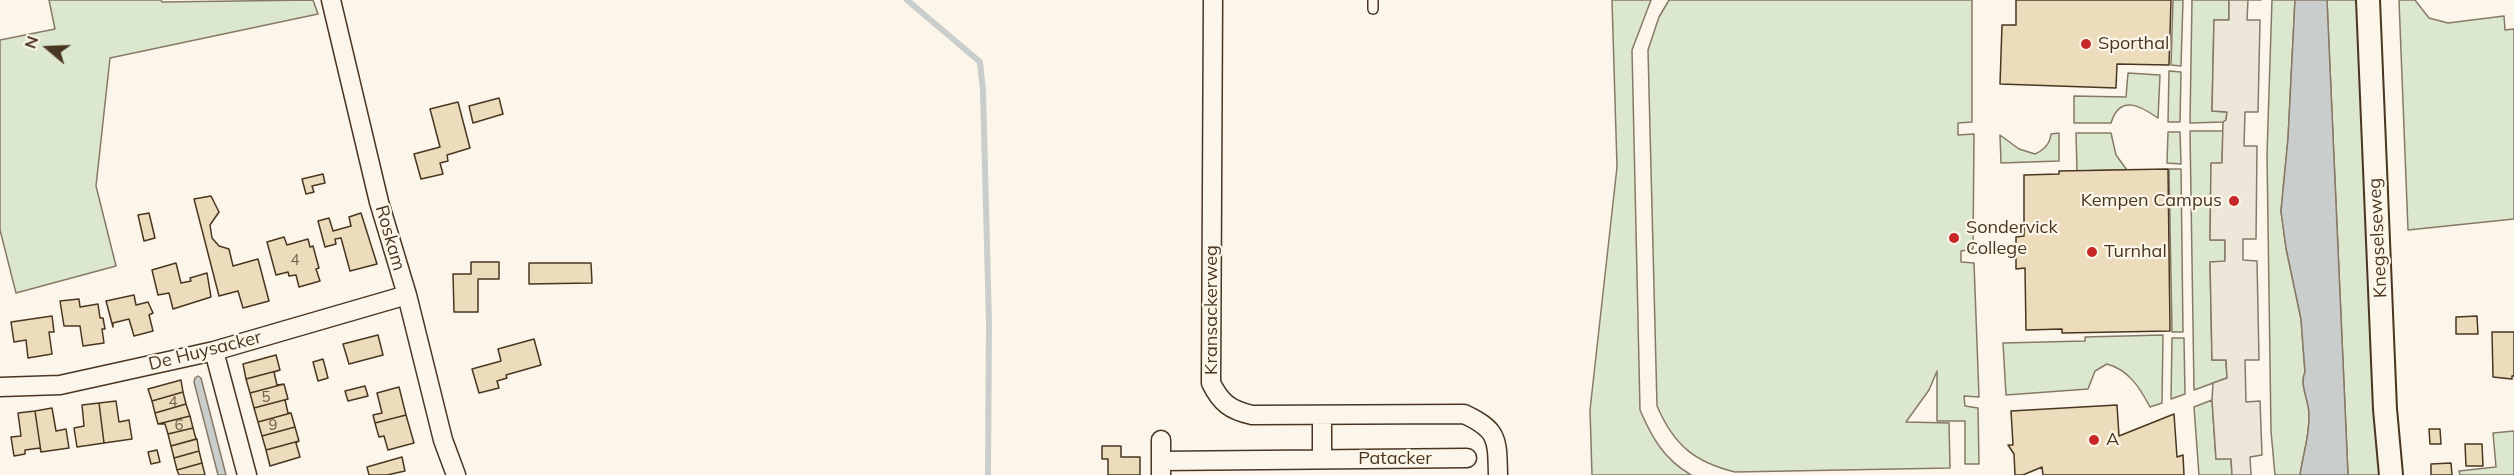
<!DOCTYPE html>
<html>
<head>
<meta charset="utf-8">
<style>
	body { margin:0 }
	#map { position:relative; width:2514px; height:475px; overflow:hidden; background:#fbf6e9; font-family:Mulish,sans-serif }
	canvas { display:block }
	.north { position:absolute; left:18px; top:18px; width:60px; height:60px; -webkit-text-stroke:4px #fbf6e9; paint-order:stroke; rotate:289deg; font-size:16px; font-weight:700; line-height:24px; text-align:center; color:#4a3520 }
	.north::after { content:''; display:block; margin:auto; width:21px; height:27px; background:#4a3520; clip-path:polygon(50% 0,100% 100%,50% 72%,0 100%) }
</style>
</head>
<body>
<div id="map">
<canvas width="2514" height="475"></canvas>
<div class="north">N</div>
</div>
<script>
const ctx = document.querySelector('canvas').getContext('2d');
ctx.lineJoin = 'round';
function fillPath(path, color) { ctx.fillStyle = color; ctx.fill(path, 'evenodd'); }
function stroke(path, color, width, dash) { ctx.strokeStyle = color; ctx.lineWidth = width; ctx.lineCap = dash ? 'butt' : 'round'; ctx.setLineDash(dash || []); ctx.stroke(path); }
function write(font, color, halo, rows, align = 'center') {
  ctx.font = font + ' Mulish,sans-serif'; ctx.lineWidth = 4.5; ctx.setLineDash([]); ctx.textBaseline = 'middle'; ctx.strokeStyle = halo; ctx.fillStyle = color; for (const [text, x, y, turn = 0] of rows) {
    ctx.save(); ctx.translate(x, y); ctx.rotate((+turn || 0) * Math.PI / 180); ctx.textAlign = isNaN(turn) ? turn : align; if (halo) ctx.strokeText(text, 0, 0); ctx.fillText(text, 0, 0); ctx.restore();
  }
}
const green = new Path2D(`
	M 49,0 L 161,0 L 162,2 L 313,0 L 318,14 L 110,58 L 96,186 L 116,266 L 16,293 L 0,230 L 0,40 L 55,29 Z
	M 1612,0 L 1651,0 L 1632,50 L 1640,410 C 1652,438 1664,459 1691,475 L 1592,475 L 1590,410 L 1617,167 Z
	M 1669,0 L 1972,0 L 1972,122 L 1958,123 L 1958,135 L 1974,134 L 1973,249 L 1961,251 L 1961,262 L 1974,263 L 1979,397 L 1964,396 L 1965,406 L 1978,408 L 1979,464 L 1965,464 L 1965,421 L 1937,421 L 1937,371 L 1929,390 L 1906,422 L 1949,423 L 1950,468 L 1735,472 C 1694,462 1674,445 1657,406 L 1648,50 L 1659,17 Z
	M 2173,0 L 2183,0 L 2181,66 L 2171,65 Z
	M 2192,0 L 2229,0 L 2229,20 L 2214,20 L 2212,111 L 2227,112 L 2226,120 L 2223,122 L 2190,123 Z
	M 2272,0 L 2295,0 L 2288,139 L 2281,211 L 2286,248 L 2301,319 L 2305,372 C 2299,385 2309,400 2309,414 C 2310,435 2303,454 2300,475 L 2275,475 L 2271,431 L 2267,154 Z
	M 2327,0 L 2359,0 L 2380,475 L 2348,475 Z
	M 2399,0 L 2415,0 L 2429,18 L 2448,23 L 2504,16 L 2505,30 L 2514,29 L 2514,219 L 2408,230 Z
	M 2169,71 L 2181,72 L 2180,122 L 2168,122 Z
	M 2128,73 L 2160,75 L 2158,118 C 2142,107 2120,93 2111,123 L 2074,123 L 2074,96 L 2126,97 Z
	M 2190,131 L 2223,131 L 2222,163 L 2211,164 L 2210,240 L 2225,240 L 2225,262 L 2210,262 L 2212,360 L 2226,360 L 2227,378 L 2194,390 Z
	M 2168,132 L 2180,132 L 2181,164 L 2167,163 Z
	M 2059,133 L 2059,161 L 2001,163 L 2000,135 L 2019,149 L 2035,154 C 2044,150 2050,144 2051,134 Z
	M 2076,133 L 2111,133 L 2116,155 L 2127,170 L 2077,171 Z
	M 2169,169 L 2181,169 L 2183,332 L 2172,332 Z
	M 2163,335 L 2162,403 L 2150,407 C 2140,388 2129,370 2107,364 L 2095,371 L 2088,389 L 2006,395 L 2003,343 L 2085,341 L 2085,337 Z
	M 2172,338 L 2184,338 L 2185,394 L 2171,399 Z
	M 2212,400 L 2216,459 L 2231,458 L 2232,475 L 2199,475 L 2194,407 Z
	M 2514,431 L 2514,475 L 2460,475 L 2459,471 L 2496,467 L 2493,433 Z`);
fillPath(green, '#dce7d0');
stroke(green, '#887966', 1.5);
const parking = new Path2D(`
	M 2229,0 L 2261,0 L 2248,0 L 2247,20 L 2260,20 L 2258,112 L 2245,112 L 2244,146 L 2257,146 L 2256,239 L 2243,239 L 2243,260 L 2257,261 L 2259,360 L 2245,360 L 2246,402 L 2260,401 L 2262,455 L 2250,457 L 2251,475 L 2232,475 L 2231,459 L 2216,459 L 2212,400 L 2213,383 L 2227,378 L 2226,360 L 2212,360 L 2210,262 L 2225,261 L 2225,240 L 2210,240 L 2211,163 L 2222,163 L 2223,122 L 2226,120 L 2227,112 L 2212,111 L 2214,20 L 2229,20 Z`);
fillPath(parking, '#ede7d9');
stroke(parking, '#887966', 1.5);
const water = new Path2D(`
	M 2295,0 L 2327,0 L 2348,475 L 2300,475 C 2303,454 2310,435 2309,414 C 2309,400 2299,384 2305,372 L 2301,319 L 2286,248 L 2281,211 L 2288,139 Z
	M 198,376 L 201,378 L 226,475 L 218,475 L 194,382 L 195,378 Z`);
fillPath(water, '#c9cecd');
stroke(water, '#887966', 1.5);
stroke(new Path2D(`
	M 907,0 L 980,62 L 983,91 L 989,323 L 988,475`), '#c9cecd', 6);
const building = new Path2D(`
	M 2016,0 L 2171,0 L 2169,65 L 2117,64 L 2116,88 L 2000,84 L 2002,25 L 2016,25 Z
	M 499,98 L 503,114 L 473,123 L 469,106 Z
	M 458,102 L 470,148 L 447,155 L 448,161 L 440,163 L 443,174 L 421,179 L 414,154 L 440,147 L 430,109 Z
	M 2168,169 L 2170,331 L 2062,333 L 2062,329 L 2026,330 L 2025,268 L 2016,269 L 2016,237 L 2024,236 L 2024,175 L 2059,174 L 2059,171 Z
	M 323,174 L 325,183 L 312,186 L 314,192 L 306,194 L 302,179 Z
	M 211,196 L 219,212 L 210,225 L 212,238 L 219,246 L 229,249 L 233,266 L 258,259 L 269,301 L 243,308 L 238,291 L 219,296 L 194,199 Z
	M 149,213 L 155,238 L 144,241 L 138,215 Z
	M 361,213 L 377,264 L 350,271 L 341,238 L 335,239 L 336,244 L 325,247 L 318,221 L 329,218 L 333,231 L 351,226 L 349,217 Z
	M 284,237 L 287,245 L 308,239 L 310,247 L 313,246 L 319,268 L 316,269 L 320,281 L 299,287 L 296,275 L 289,276 L 288,272 L 276,275 L 267,242 Z
	M 471,262 L 499,262 L 499,279 L 478,279 L 478,312 L 454,312 L 453,274 L 471,274 Z
	M 176,263 L 181,283 L 191,281 L 190,278 L 207,273 L 211,297 L 173,309 L 169,293 L 158,295 L 152,270 Z
	M 529,263 L 591,263 L 592,283 L 529,284 Z
	M 134,295 L 136,305 L 148,302 L 153,313 L 149,315 L 153,331 L 134,336 L 129,319 L 113,323 L 113,327 L 106,301 Z
	M 79,299 L 80,307 L 98,304 L 100,318 L 103,318 L 105,329 L 102,329 L 104,343 L 83,346 L 80,326 L 64,326 L 60,301 Z
	M 52,316 L 54,332 L 49,332 L 52,354 L 28,358 L 26,340 L 14,342 L 11,322 Z
	M 2477,316 L 2478,334 L 2456,334 L 2456,317 Z
	M 2492,332 L 2514,332 L 2514,376 L 2512,376 L 2512,379 L 2493,377 Z
	M 378,335 L 383,355 L 349,364 L 343,344 Z
	M 534,339 L 541,365 L 506,375 L 507,378 L 497,381 L 499,388 L 479,393 L 472,369 L 501,361 L 498,349 Z
	M 276,355 L 280,370 L 246,379 L 243,364 Z
	M 323,359 L 328,378 L 318,381 L 313,362 Z
	M 280,370 L 274,372 L 277,385 L 284,384 L 250,393 L 246,379 Z
	M 181,380 L 183,392 L 152,401 L 148,389 Z
	M 284,384 L 288,399 L 254,408 L 250,393 Z
	M 365,386 L 368,396 L 348,401 L 345,391 Z
	M 399,387 L 406,415 L 375,423 L 373,415 L 382,413 L 377,393 Z
	M 183,392 L 186,404 L 155,413 L 152,401 Z
	M 288,399 L 285,400 L 288,413 L 291,413 L 258,422 L 254,408 Z
	M 116,401 L 119,422 L 129,420 L 132,439 L 104,443 L 99,403 Z
	M 99,403 L 104,443 L 77,447 L 74,428 L 84,426 L 82,405 Z
	M 186,404 L 190,416 L 158,424 L 155,413 Z
	M 2117,405 L 2119,436 L 2174,414 L 2177,457 L 2183,455 L 2184,475 L 2043,475 L 2042,467 L 2023,475 L 2015,475 L 2014,454 L 2008,445 L 2013,445 L 2011,411 Z
	M 52,408 L 56,431 L 66,429 L 69,448 L 41,452 L 35,411 Z
	M 35,411 L 41,452 L 40,448 L 25,450 L 25,454 L 14,456 L 11,437 L 21,436 L 18,413 Z
	M 291,413 L 295,427 L 262,436 L 258,422 Z
	M 406,415 L 414,443 L 388,450 L 384,436 L 379,437 L 375,423 Z
	M 190,416 L 193,428 L 168,434 L 165,424 L 158,424 Z
	M 295,427 L 299,441 L 266,450 L 262,436 Z
	M 193,428 L 196,439 L 171,446 L 168,434 Z
	M 2429,429 L 2440,429 L 2441,444 L 2430,444 Z
	M 197,439 L 199,451 L 174,458 L 171,446 Z
	M 299,441 L 296,443 L 300,457 L 270,466 L 266,450 Z
	M 2465,444 L 2482,444 L 2483,466 L 2466,466 Z
	M 1102,446 L 1121,446 L 1121,457 L 1140,457 L 1140,475 L 1108,475 L 1108,459 L 1102,459 Z
	M 157,450 L 160,462 L 151,464 L 148,452 Z
	M 199,451 L 202,463 L 177,470 L 174,458 Z
	M 402,457 L 405,471 L 387,475 L 369,475 L 367,467 Z
	M 202,463 L 205,475 L 179,475 L 177,470 Z
	M 2451,463 L 2452,475 L 2431,475 L 2431,464 Z`);
fillPath(building, '#ecdcbc');
stroke(building, '#4a3520', 1.5);
const service = new Path2D(`
	M 1373,9 L 1373,0`);
const minor = new Path2D(`
	M 331,0 L 379,202 L 407,295 L 443,440 L 456,475
	M 1213,0 L 1211,383 C 1221,403 1230,410 1252,415 L 1464,414 C 1499,430 1497,440 1498,475
	M 214,351 L 247,475
	M 0,387 L 60,385 L 214,351 L 407,295
	M 1322,416 L 1322,459
	M 1161,440 L 1161,475
	M 1161,461 L 1467,458`);
const tertiary = new Path2D(`
	M 2368,0 L 2385,409 L 2391,475`);
stroke(service, '#4a3520', 12);
stroke(minor, '#4a3520', 21);
stroke(tertiary, '#4a3520', 26);
stroke(service, '#fbf6e9', 9);
stroke(minor, '#fbf6e9', 18);
stroke(tertiary, '#fbf6e9', 22);
for (const [x, y, r, color] of [
	[2086,44,6,"#c62828"],
	[2234,201,6,"#c62828"],
	[1954,238,6,"#c62828"],
	[2092,252,6,"#c62828"],
	[2094,440,6,"#c62828"]
]) { const dot = new Path2D(); dot.arc(x, y, r, 0, 2 * Math.PI); ctx.fillStyle = color; ctx.fill(dot); stroke(dot, '#fbf6e9', 2); }
write('15px', '#725f47', null, [
	["4",295,260],
	["5",266,397],
	["4",173,402],
	["6",179,425],
	["9",273,425]
]);
write('18px', '#4a3520', '#fbf6e9', [
	["Sporthal",2098,44],
	["Kempen Campus",2222,201,"right"],
	["Sondervick",1966,228],
	["College",1966,249],
	["Turnhal",2104,252],
	["A",2106,440]
], 'left');
write('18px', '#4a3520', '#fbf6e9', [
	["Roskam",390,238,74],
	["Knegselseweg",2378,238,-93],
	["Kransackerweg",1212,310,-90],
	["De Huysacker",205,351,-14],
	["Patacker",1395,459]
]);
</script>
</body>
</html>
